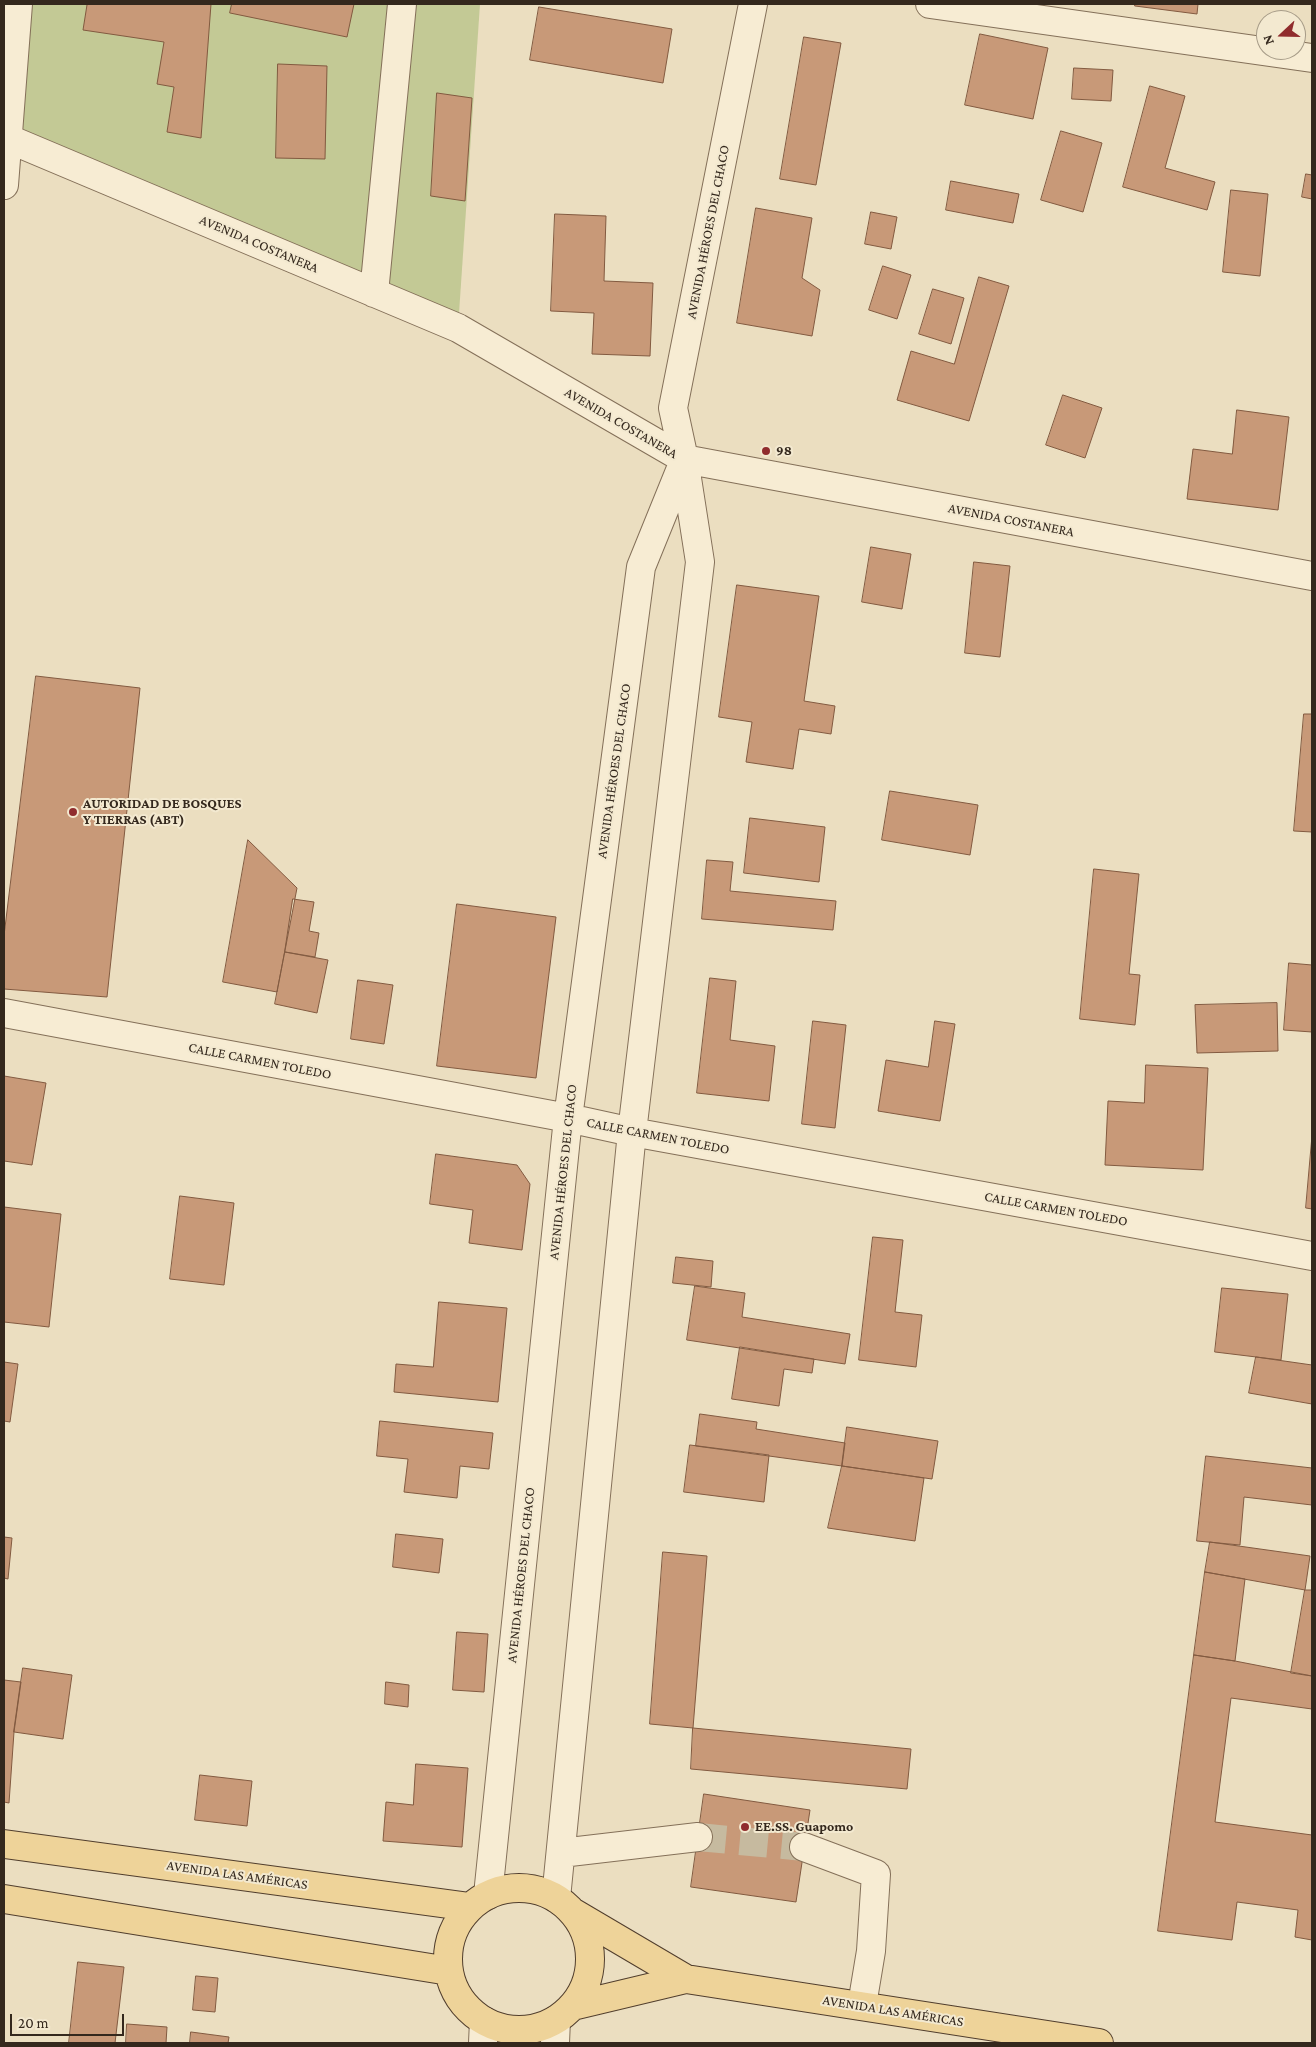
<!DOCTYPE html>
<html>
<head>
<meta charset="utf-8">
<style>
	body { margin:0 }
	#map { position:relative; width:1316px; height:2047px; overflow:hidden; background:#ebdec0; font-family:"Crimson Pro",serif }
	canvas { display:block }
	.frame { position:absolute; inset:0; border:5px solid #34281d; pointer-events:none }
	.north { position:absolute; left:1256px; top:10px; width:50px; height:50px; box-sizing:border-box; background:#f3e9d0; border:1px solid #a79c88; border-radius:50%; rotate:249deg; font-size:14px; font-weight:700; line-height:20px; text-align:center; color:#34281d }
	.north::after { content:''; display:block; margin:auto; width:18px; height:22px; background:#902c2d; clip-path:polygon(50% 0,100% 100%,50% 72%,0 100%) }
	.scale { position:absolute; left:10px; top:2014px; width:114px; height:22px; box-sizing:border-box; border:2px solid #34281d; border-top:0; padding-left:6px; font-size:15px; line-height:18px; white-space:nowrap; color:#34281d; -webkit-text-stroke:4px #f3e9d0; paint-order:stroke }
</style>
</head>
<body>
<div id="map">
<canvas width="1316" height="2047"></canvas>
<div class="frame"></div>
<div class="north">N</div>
<div class="scale">20 m</div>
</div>
<script>
const ctx = document.querySelector('canvas').getContext('2d');
ctx.lineJoin = 'round';
function fillPath(path, color) { ctx.fillStyle = color; ctx.fill(path, 'evenodd'); }
function stroke(path, color, width, dash) { ctx.strokeStyle = color; ctx.lineWidth = width; ctx.lineCap = dash ? 'butt' : 'round'; ctx.setLineDash(dash || []); ctx.stroke(path); }
function write(font, color, halo, rows, align = 'center') {
  ctx.font = font + ' "Crimson Pro",serif'; ctx.lineWidth = 4; ctx.setLineDash([]); ctx.textBaseline = 'middle'; ctx.strokeStyle = halo; ctx.fillStyle = color; for (const [text, x, y, turn = 0] of rows) {
    ctx.save(); ctx.translate(x, y); ctx.rotate((+turn || 0) * Math.PI / 180); ctx.textAlign = isNaN(turn) ? turn : align; if (halo) ctx.strokeText(text, 0, 0); ctx.fillText(text, 0, 0); ctx.restore();
  }
}
fillPath(new Path2D(`
	M 4,4 L 480,4 L 458,328 L 4,137 Z`), '#c3c995');
const building = new Path2D(`
	M 78,4 L 211,4 L 201,138 L 167,132 L 174,87 L 157,84 L 164,42 L 83,30 L 87,5 Z
	M 232,4 L 354,4 L 347,37 L 230,13 Z
	M 1135,4 L 1198,4 L 1197,14 L 1135,6 Z
	M 539,7 L 672,29 L 663,83 L 530,60 Z
	M 980,34 L 1048,48 L 1033,119 L 965,105 Z
	M 804,37 L 841,43 L 816,185 L 780,179 Z
	M 278,64 L 327,66 L 325,159 L 276,158 Z
	M 1074,68 L 1113,70 L 1111,101 L 1072,99 Z
	M 1150,86 L 1185,96 L 1165,168 L 1215,182 L 1207,210 L 1123,187 Z
	M 437,93 L 472,98 L 465,201 L 431,196 Z
	M 1061,131 L 1102,143 L 1083,212 L 1041,200 Z
	M 1306,174 L 1312,175 L 1312,199 L 1302,197 Z
	M 951,181 L 1019,194 L 1013,223 L 946,210 Z
	M 1231,190 L 1268,194 L 1260,276 L 1223,272 Z
	M 756,208 L 812,218 L 802,278 L 820,290 L 812,336 L 737,323 Z
	M 871,212 L 897,217 L 891,249 L 865,244 Z
	M 555,214 L 606,216 L 604,281 L 653,283 L 650,356 L 592,354 L 594,313 L 551,311 Z
	M 883,266 L 911,275 L 897,319 L 869,310 Z
	M 979,277 L 1009,286 L 969,421 L 897,400 L 911,351 L 954,364 Z
	M 933,289 L 964,298 L 951,344 L 919,334 Z
	M 1063,395 L 1102,408 L 1085,458 L 1046,445 Z
	M 1237,410 L 1289,417 L 1278,510 L 1187,499 L 1193,449 L 1232,454 Z
	M 871,547 L 911,554 L 902,609 L 862,602 Z
	M 974,562 L 1010,566 L 1000,657 L 965,653 Z
	M 737,585 L 819,596 L 804,701 L 835,706 L 831,734 L 799,729 L 793,769 L 746,762 L 752,722 L 719,717 Z
	M 36,676 L 140,688 L 107,997 L 4,989 L 4,936 Z
	M 1304,714 L 1312,714 L 1312,832 L 1294,831 Z
	M 890,791 L 978,805 L 970,855 L 882,840 Z
	M 750,818 L 825,827 L 819,882 L 744,873 Z
	M 248,840 L 297,888 L 277,992 L 223,982 Z
	M 707,860 L 733,862 L 730,891 L 836,901 L 833,930 L 702,919 Z
	M 1094,869 L 1139,874 L 1129,974 L 1140,975 L 1135,1025 L 1080,1019 Z
	M 293,899 L 314,902 L 309,931 L 319,933 L 315,957 L 285,952 Z
	M 457,904 L 556,917 L 536,1078 L 437,1066 Z
	M 285,952 L 328,960 L 317,1013 L 275,1004 Z
	M 1289,963 L 1312,965 L 1312,1032 L 1284,1030 Z
	M 710,978 L 736,981 L 730,1040 L 775,1046 L 769,1101 L 697,1093 Z
	M 358,980 L 393,985 L 384,1044 L 351,1039 Z
	M 1277,1003 L 1278,1051 L 1197,1053 L 1195,1005 Z
	M 813,1021 L 846,1025 L 835,1128 L 802,1124 Z
	M 935,1021 L 955,1024 L 940,1121 L 878,1111 L 886,1060 L 928,1067 Z
	M 1146,1065 L 1208,1068 L 1203,1170 L 1105,1165 L 1108,1101 L 1144,1103 Z
	M 4,1076 L 46,1083 L 32,1165 L 4,1161 Z
	M 1312,1136 L 1312,1209 L 1306,1208 Z
	M 436,1154 L 517,1165 L 530,1184 L 522,1250 L 469,1243 L 473,1210 L 430,1204 Z
	M 180,1196 L 234,1203 L 224,1285 L 170,1279 Z
	M 4,1207 L 61,1214 L 49,1327 L 4,1322 Z
	M 873,1237 L 903,1240 L 895,1312 L 922,1315 L 916,1367 L 859,1360 Z
	M 676,1257 L 713,1261 L 711,1287 L 673,1283 Z
	M 695,1286 L 745,1293 L 742,1317 L 850,1334 L 845,1364 L 687,1340 Z
	M 1222,1288 L 1288,1294 L 1281,1360 L 1215,1352 Z
	M 439,1302 L 507,1308 L 498,1402 L 394,1392 L 396,1364 L 433,1367 Z
	M 740,1347 L 814,1359 L 812,1373 L 784,1369 L 779,1406 L 732,1399 Z
	M 1256,1357 L 1312,1365 L 1312,1404 L 1249,1393 Z
	M 4,1362 L 18,1364 L 10,1422 L 4,1421 Z
	M 700,1414 L 757,1422 L 756,1429 L 845,1443 L 842,1466 L 696,1446 Z
	M 380,1421 L 493,1433 L 489,1469 L 460,1466 L 457,1498 L 404,1492 L 408,1459 L 377,1456 Z
	M 847,1427 L 938,1441 L 932,1479 L 842,1466 Z
	M 690,1445 L 769,1455 L 764,1502 L 684,1492 Z
	M 1206,1456 L 1312,1468 L 1312,1505 L 1244,1497 L 1240,1545 L 1197,1541 Z
	M 842,1466 L 924,1478 L 915,1541 L 828,1528 Z
	M 396,1534 L 443,1539 L 439,1573 L 393,1567 Z
	M 4,1537 L 12,1538 L 8,1579 L 4,1578 Z
	M 1210,1542 L 1310,1556 L 1305,1590 L 1205,1572 Z
	M 663,1552 L 707,1556 L 693,1728 L 650,1724 Z
	M 1205,1572 L 1245,1579 L 1235,1661 L 1194,1655 Z
	M 1305,1590 L 1312,1590 L 1312,1676 L 1291,1673 Z
	M 457,1632 L 488,1634 L 484,1692 L 453,1690 Z
	M 1194,1655 L 1235,1661 L 1312,1676 L 1312,1709 L 1231,1698 L 1215,1822 L 1312,1835 L 1312,1940 L 1295,1937 L 1298,1910 L 1237,1902 L 1232,1940 L 1158,1931 Z
	M 23,1668 L 72,1675 L 63,1739 L 14,1732 Z
	M 4,1680 L 21,1682 L 14,1732 L 9,1803 L 4,1802 Z
	M 386,1682 L 409,1685 L 408,1707 L 385,1704 Z
	M 693,1728 L 911,1749 L 907,1789 L 691,1769 Z
	M 416,1764 L 468,1768 L 462,1847 L 383,1841 L 386,1802 L 413,1805 Z
	M 200,1775 L 252,1781 L 247,1826 L 195,1820 Z
	M 704,1794 L 810,1810 L 796,1902 L 691,1887 Z
	M 78,1962 L 124,1967 L 115,2043 L 69,2043 Z
	M 196,1976 L 218,1978 L 215,2012 L 193,2010 Z
	M 127,2024 L 167,2027 L 166,2043 L 126,2043 Z
	M 191,2032 L 229,2037 L 228,2043 L 190,2043 Z`);
fillPath(building, '#c89978');
stroke(building, '#825a40', 1);
stroke(new Path2D(`
	M 698,1837 L 804,1847`), '#c6ba9f', 28, [28, 14]);
const minor = new Path2D(`
	M 930,4 L 1312,58
	M 4,137 L 458,328 L 684,459 L 1312,576
	M 4,185 L 18,4
	M 374,293 L 402,4
	M 4,1013 L 568,1118 L 632,1132 L 1312,1256
	M 804,1847 L 876,1874 L 871,1951 L 862,2005
	M 561,1853 L 698,1837
	M 488,1895 L 568,1118 L 641,567 L 684,461
	M 556,1898 L 632,1132 L 700,562 L 684,459 L 673,408 L 753,4
	M 483,2043 L 484,2021
	M 555,2043 L 556,2020`);
const major = new Path2D(`
	M 4,1844 L 470,1907
	M448 1959a71 71 0 1 1 142 0a71 71 0 1 1-142 0Z
	M 4,1899 L 449,1971
	M 574,1913 L 686,1979 L 1099,2043
	M 573,2006 L 686,1979`);
stroke(minor, '#847059', 30);
stroke(major, '#513e2d', 30);
stroke(minor, '#f7ecd3', 28);
stroke(major, '#eed399', 28);
for (const [x, y, r, color] of [
	[766,451,5,"#902c2d"],
	[73,812,5,"#902c2d"],
	[745,1827,5,"#902c2d"]
]) { const dot = new Path2D(); dot.arc(x, y, r, 0, 2 * Math.PI); ctx.fillStyle = color; ctx.fill(dot); stroke(dot, '#f3e9d0', 2); }
write('14px', '#34281d', '#f3e9d0', [
	["AVENIDA HÉROES DEL CHACO",708,232,-79],
	["AVENIDA COSTANERA",259,244,23],
	["AVENIDA COSTANERA",621,423,30],
	["AVENIDA COSTANERA",1011,520,11],
	["AVENIDA HÉROES DEL CHACO",614,771,-82],
	["CALLE CARMEN TOLEDO",260,1061,11],
	["CALLE CARMEN TOLEDO",658,1136,11],
	["AVENIDA HÉROES DEL CHACO",563,1172,-84],
	["CALLE CARMEN TOLEDO",1056,1209,10],
	["AVENIDA HÉROES DEL CHACO",521,1575,-84],
	["AVENIDA LAS AMÉRICAS",237,1875,8],
	["AVENIDA LAS AMÉRICAS",893,2011,9]
]);
write('bold 14px', '#34281d', '#f3e9d0', [
	["98",776,451],
	["AUTORIDAD DE BOSQUES",83,804],
	["Y TIERRAS (ABT)",83,820],
	["EE.SS. Guapomo",755,1827]
], 'left');
</script>
</body>
</html>
